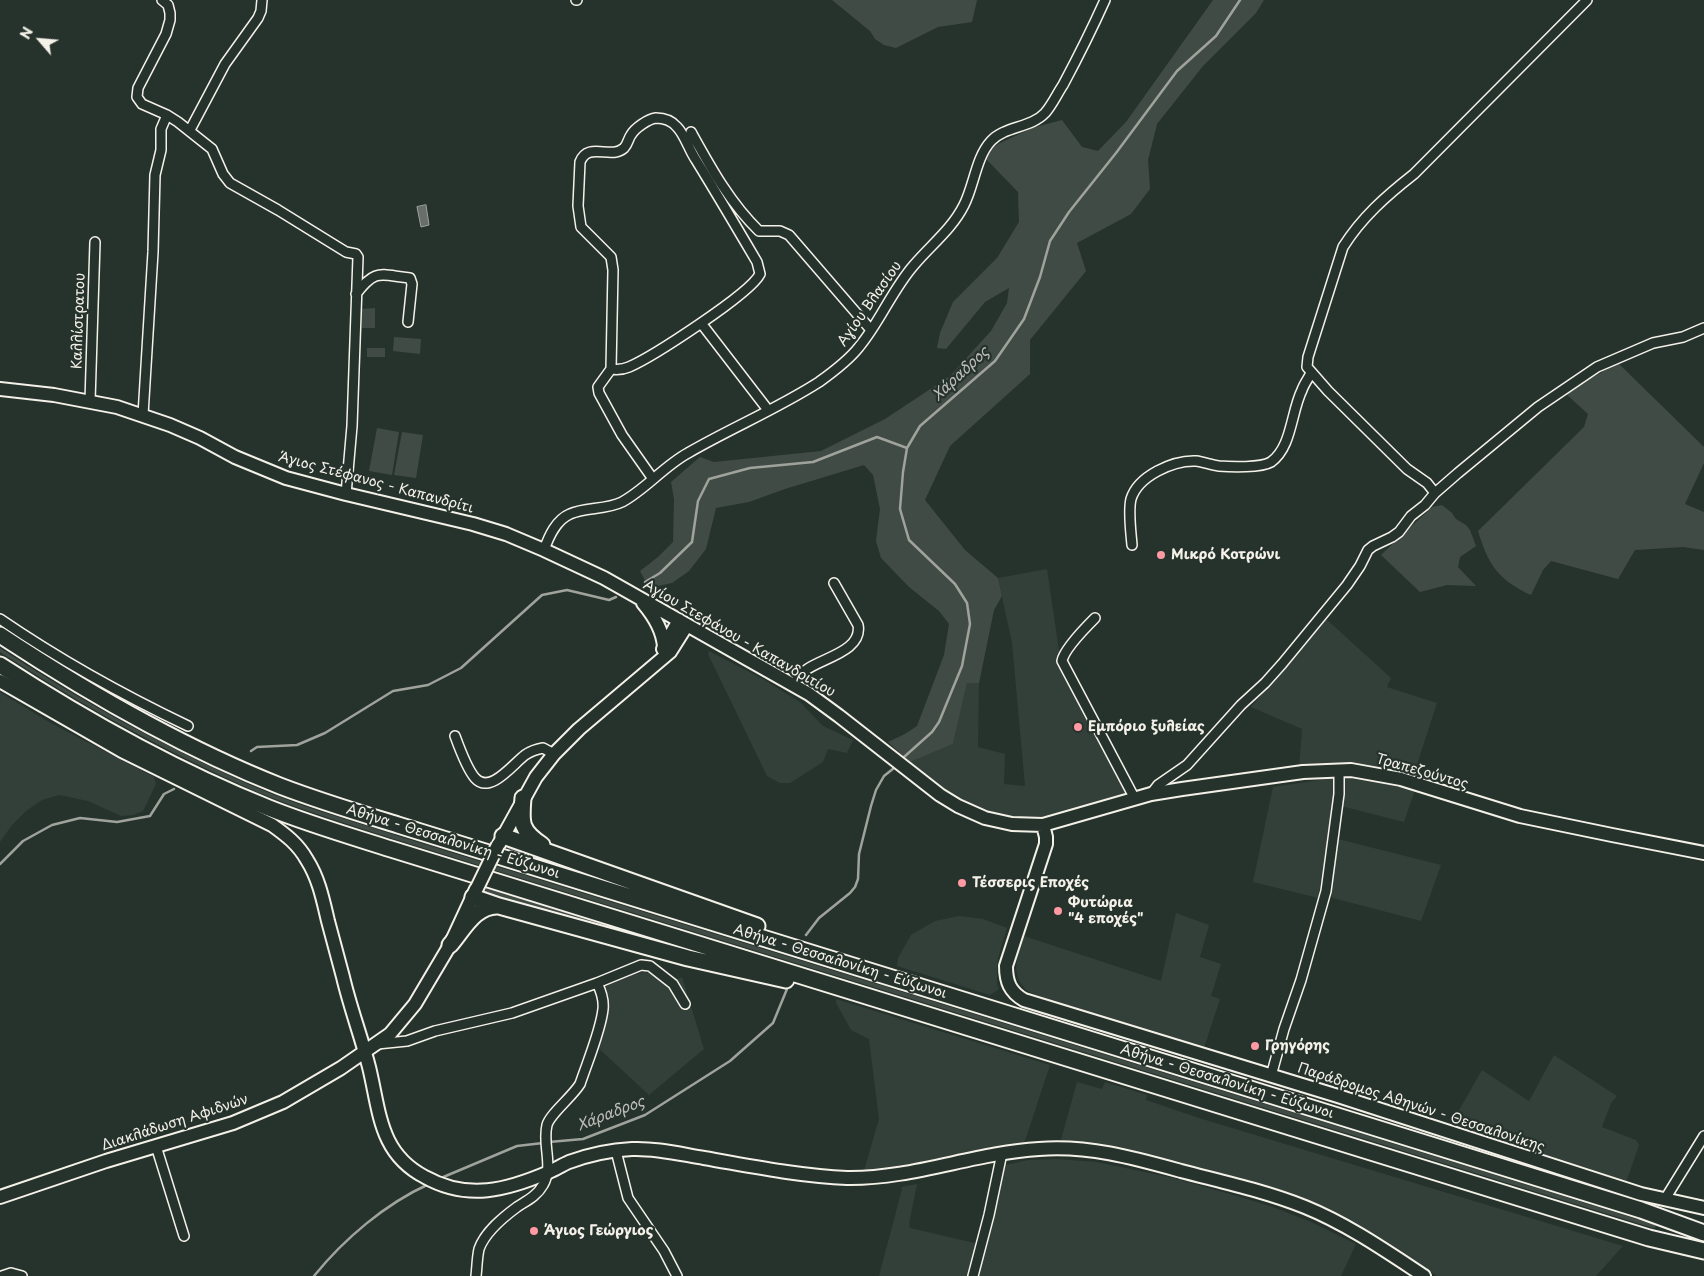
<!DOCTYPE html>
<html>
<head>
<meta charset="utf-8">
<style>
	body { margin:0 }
	#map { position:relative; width:1704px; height:1276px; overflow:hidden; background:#26332d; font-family:"Playpen Sans",sans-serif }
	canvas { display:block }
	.north { position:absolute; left:15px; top:15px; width:50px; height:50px; -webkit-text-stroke:4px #26332d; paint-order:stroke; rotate:297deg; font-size:14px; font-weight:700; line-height:20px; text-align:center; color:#f4f1e8 }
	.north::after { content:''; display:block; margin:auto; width:18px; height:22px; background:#f4f1e8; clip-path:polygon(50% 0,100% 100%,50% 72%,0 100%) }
</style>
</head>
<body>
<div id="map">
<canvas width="1704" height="1276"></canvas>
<div class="north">N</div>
</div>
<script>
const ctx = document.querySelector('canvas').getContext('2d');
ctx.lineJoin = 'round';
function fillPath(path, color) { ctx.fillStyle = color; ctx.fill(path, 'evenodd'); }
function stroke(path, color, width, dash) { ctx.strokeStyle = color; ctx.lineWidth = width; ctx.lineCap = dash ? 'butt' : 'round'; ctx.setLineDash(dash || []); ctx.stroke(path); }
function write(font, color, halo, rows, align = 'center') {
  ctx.font = font + ' "Playpen Sans",sans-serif'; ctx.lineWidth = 4.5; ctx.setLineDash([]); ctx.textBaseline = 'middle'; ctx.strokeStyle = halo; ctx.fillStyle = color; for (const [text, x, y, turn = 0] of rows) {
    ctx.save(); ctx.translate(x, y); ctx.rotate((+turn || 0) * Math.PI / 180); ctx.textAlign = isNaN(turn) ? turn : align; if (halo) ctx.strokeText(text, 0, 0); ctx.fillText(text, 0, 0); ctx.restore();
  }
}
fillPath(new Path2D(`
	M 1047,569 L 1061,664 L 1132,797 L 1047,821 L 990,817 L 943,793 L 910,762 L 953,744 L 967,683 L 979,683 L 978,747 L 1005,754 L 1004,784 L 1025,786 L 1012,643 L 998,578 Z
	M 1325,618 L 1391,678 L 1387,687 L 1437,703 L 1413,777 L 1299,769 L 1302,729 L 1251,707 Z
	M 709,651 L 763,679 L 800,702 L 823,726 L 853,740 L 847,753 L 828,749 L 823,762 L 790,783 L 780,783 L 767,776 L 708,654 Z
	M 0,692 L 49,722 L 154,777 L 156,784 L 143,811 L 133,815 L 121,816 L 88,801 L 59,795 L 42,800 L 26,811 L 12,825 L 0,842 Z
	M 1349,777 L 1415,790 L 1404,822 L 1341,806 L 1343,781 L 1345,778 Z
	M 1333,778 L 1336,780 L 1335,792 L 1318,898 L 1253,882 L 1273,787 Z
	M 1338,839 L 1441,865 L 1421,921 L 1333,898 L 1329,893 Z
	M 1176,913 L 1209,925 L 1200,957 L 1221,964 L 1211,996 L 1220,999 L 1204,1048 L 1082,1012 L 1034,994 L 1026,990 L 1019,981 L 1016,969 L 1017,960 L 1024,936 L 1161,981 Z
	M 959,916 L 983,919 L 1007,928 L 998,958 L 997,973 L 997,984 L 999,989 L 990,995 L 897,966 L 898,958 L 911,935 L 935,921 Z
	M 644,972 L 651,974 L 666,984 L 682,977 L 704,1049 L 649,1095 L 596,1046 L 602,987 L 631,975 Z
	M 836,999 L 1050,1065 L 1024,1144 L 995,1147 L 863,1174 L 879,1119 L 869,1039 L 851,1030 L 836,1003 Z
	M 1554,1055 L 1617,1096 L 1611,1103 L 1602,1127 L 1636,1140 L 1639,1145 L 1626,1183 L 1450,1126 L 1482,1070 L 1529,1101 Z
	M 1077,1082 L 1102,1089 L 1105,1082 L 1147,1095 L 1146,1100 L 1199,1118 L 1623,1246 L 1596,1276 L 1437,1276 L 1334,1211 L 1286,1192 L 1130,1150 L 1085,1143 L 1060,1143 Z
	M 1057,1159 L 1096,1162 L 1121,1167 L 1173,1178 L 1237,1196 L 1270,1206 L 1309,1221 L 1356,1244 L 1341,1276 L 977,1276 L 1001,1185 L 1005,1165 L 1028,1160 Z
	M 917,1184 L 909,1224 L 910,1228 L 979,1244 L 970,1276 L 879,1276 L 902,1189 L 901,1187 Z`), '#333f39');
fillPath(new Path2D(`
	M 832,0 L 977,0 L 972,22 L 938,27 L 896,48 L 884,45 L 875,39 L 870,31 Z
	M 1213,0 L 1264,0 L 1256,13 L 1203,66 L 1157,124 L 1148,160 L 1150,189 L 1131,214 L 1077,243 L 1086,271 L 1030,340 L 1030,374 L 950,446 L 925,500 L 965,550 L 998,578 L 1002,596 L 994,610 L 979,683 L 967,683 L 953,744 L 910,762 L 888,742 L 905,734 L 917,726 L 944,655 L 949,624 L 939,611 L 909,587 L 881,558 L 876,541 L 880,509 L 873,475 L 864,465 L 785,489 L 749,502 L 716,508 L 706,549 L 689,571 L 672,583 L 649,588 L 640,571 L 658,557 L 673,542 L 674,499 L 671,482 L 700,457 L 714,462 L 821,451 L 885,419 L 950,376 L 991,331 L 1007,303 L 1009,288 L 985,302 L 946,349 L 937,348 L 940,333 L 953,302 L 997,258 L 1019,222 L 1018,192 L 986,159 L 994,146 L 1032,128 L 1062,120 L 1082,147 L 1098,151 L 1126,122 Z
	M 375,308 L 375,328 L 362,328 L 361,309 Z
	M 394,337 L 421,339 L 420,354 L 393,351 Z
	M 367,348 L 385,348 L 385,357 L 367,357 Z
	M 1618,363 L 1704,447 L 1704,463 L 1685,504 L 1704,512 L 1704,550 L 1683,547 L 1635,550 L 1618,579 L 1551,561 L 1543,570 L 1531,595 C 1498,580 1488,564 1478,531 L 1584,427 L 1588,414 L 1565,393 Z
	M 377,428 L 399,432 L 392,475 L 369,471 Z
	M 402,432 L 423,435 L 416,478 L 394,475 Z
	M 1442,505 L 1452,513 L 1456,519 L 1466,525 L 1470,530 L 1476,546 L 1460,557 L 1458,567 L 1476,586 L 1447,585 L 1420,592 L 1381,555 L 1432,507 Z
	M 0,648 C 79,700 161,745 248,784 C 295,805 346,819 395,835 L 1653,1224 L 1656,1227 L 1653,1228 L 394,839 C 354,826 314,814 275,799 C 251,790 228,779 205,768 C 134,734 66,695 0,652 Z
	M 509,845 L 766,935 L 504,855 Z
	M 488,885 L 765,972 L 490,897 L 484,893 Z`), '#414b45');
const water = new Path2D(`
	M 426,205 L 429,225 L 421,227 L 417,207 Z`);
fillPath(water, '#676f68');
stroke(water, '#9fa39b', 1);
stroke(new Path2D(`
	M 645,582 L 660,573 L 692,542 L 698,501 L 709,479 L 750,468 L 813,462 L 877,437 L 907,448
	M 251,751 L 257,747 L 297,745 L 325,733 L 393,691 L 428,685 L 461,668 L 542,595 L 567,590 L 609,600 L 616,597
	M 904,757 L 932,732 L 939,722 L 962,666 L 970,624 L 967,603 L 955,584 L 909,540 L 900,509 L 903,472 L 907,448 L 920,426 L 995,361 L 1024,319 L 1040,277 L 1050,241 L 1069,212 L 1116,153 L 1177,71 L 1216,36 L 1240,0
	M 0,864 L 23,841 L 52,825 L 80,818 L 117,822 L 150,816 L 164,794 L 174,789
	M 806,935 L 819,918 L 850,893 L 855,887 L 858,879 L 859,854 L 871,806 L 876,790 L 884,776 L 894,768
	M 549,1142 L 583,1139 L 645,1115 L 730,1061 L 773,1023 L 787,989
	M 441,1178 L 517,1146 L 543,1143
	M 314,1276 C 344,1239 385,1204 429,1184`), '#9fa39b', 2.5);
const street = new Path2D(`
	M 162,0 L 168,5 L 170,13 L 170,20 L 166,34 L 138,88 L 137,97 L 142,104 L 167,115 L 178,122 L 212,149 L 223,174 L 230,183 L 278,210 L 346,252 L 356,254 L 358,257 L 352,426 L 346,494
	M 576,0 L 577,0
	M 190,130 L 225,64 L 258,18 L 261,11 L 262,0
	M 691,132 C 711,168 730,203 759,231 L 780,231 L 789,235 L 871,330
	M 356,294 C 376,268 380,275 410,278 L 412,284 L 408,322
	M 701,323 L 768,410
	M 611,369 C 618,370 622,370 629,367 C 652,357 750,294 760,274 L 757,262 C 737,228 717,194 696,160 C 689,150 685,135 677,127 C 672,121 664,118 656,118 C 648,119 635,128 631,135 C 628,139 628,144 624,148 C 611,160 588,141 580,162 L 578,206 L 581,227 L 611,257 L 613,270 L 611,369 L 598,387 L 599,393 L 622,435 L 653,479
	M 90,401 L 95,242
	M 143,415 L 153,252 L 155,175 L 161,150 L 161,129 L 167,115
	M 1435,493 L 1427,483 L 1407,469 L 1328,391 L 1307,367 L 1308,357 L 1343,247 C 1362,217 1386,196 1414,174 L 1587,0
	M 1132,545 C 1131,533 1128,511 1131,499 C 1138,476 1173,460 1196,461 C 1204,462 1211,465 1219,466 C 1231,467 1261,468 1271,462 C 1292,447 1291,412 1302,390 C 1304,384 1308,379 1311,373
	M 544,550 C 549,536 556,520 570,514 C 585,507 606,510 622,502 C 646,489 664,466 688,453 C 731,428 777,409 819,382 C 833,372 848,361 859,347 C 880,322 892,290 914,265 C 931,245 952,229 964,205 C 974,186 976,157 991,141 C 1005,126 1031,128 1045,113 C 1052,105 1057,94 1063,85 C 1078,57 1092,29 1105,0
	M 1095,618 C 1086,627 1064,649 1062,661 L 1135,799
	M 0,619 C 60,660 123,695 188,726
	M 793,685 C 796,680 800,674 806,670 C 822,658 863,651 858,625 L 834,583
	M 455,736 C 459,747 468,770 475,778 C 490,795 513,764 525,755 C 531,751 537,749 543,748 L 554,754
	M 1151,794 L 1158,785 L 1187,765 L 1241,705 L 1265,683 L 1282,664 L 1347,585 L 1360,566 L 1368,550 L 1373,546 L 1392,537 L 1399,532 L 1411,516 L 1425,505 L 1435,493 L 1458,473 L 1538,407 L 1597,367 L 1653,343 L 1683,337 L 1704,328
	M 597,983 L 641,965 L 650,966 L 673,984 L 685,1004
	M 377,1044 L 407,1041 L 435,1031 L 512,1013 L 597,983 C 601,991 604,1000 603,1009 C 601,1030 587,1063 580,1084 C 572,1097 550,1114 547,1125 C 542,1145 554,1166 543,1185 C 537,1196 526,1201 517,1207 C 502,1218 485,1232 479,1249 C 477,1258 477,1268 476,1276
	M 1271,1076 L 1284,1029 L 1301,980 L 1326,891 L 1339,794 L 1339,770
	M 156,1146 L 184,1236
	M 616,1151 L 628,1198 L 664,1251 L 677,1276
	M 1665,1199 L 1704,1136
	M 2,1276 L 11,1273 L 22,1276
	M 973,1276 L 989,1215 L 1002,1153`);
const secondary = new Path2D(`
	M 0,389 L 54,395 L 117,407 L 170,425 L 200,438 L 235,457 L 286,478 L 346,494 L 473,524 L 506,534 L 544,550 L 604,578 L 809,694 L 839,716 L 940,795 L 958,806 L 985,818 L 1012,824 L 1043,825 L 1151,794 L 1182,789 L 1303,772 L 1351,770 L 1401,779 L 1520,816 L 1612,835 L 1704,853
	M 643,603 C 654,616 663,630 664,647
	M 663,649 L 679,620
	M 0,681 L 122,751 L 272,825 C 286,835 298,844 307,860 C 319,879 323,900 328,921 C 333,940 338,958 343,977 C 350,1007 361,1036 369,1067 C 380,1112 379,1153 425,1177 C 468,1201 507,1190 549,1172 C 556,1169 562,1165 569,1162 C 588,1155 612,1150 632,1149 C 656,1148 680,1154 704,1158 C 751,1166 799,1176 847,1178 C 912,1179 974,1153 1039,1149 C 1088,1145 1134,1158 1181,1171 C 1223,1182 1265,1191 1305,1207 C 1347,1224 1386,1251 1424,1276
	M 1043,825 L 1046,837 L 1046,844 L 1006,966 C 1006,982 1010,992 1024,1000 L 1338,1096 L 1641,1194 L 1704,1208
	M 499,844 L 536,777 L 554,754 L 579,729 L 670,652 L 687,625
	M 0,1197 L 106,1161 L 233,1123 L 283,1102 L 341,1068 L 390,1034 L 415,1004 L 450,945 L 476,889`);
const highway = new Path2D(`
	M 0,635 C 88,693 181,747 280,786 C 319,801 359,813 398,825 L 1641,1210 L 1704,1233
	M 0,665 C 85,720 174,770 269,808 C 309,824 350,836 391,849 L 1649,1238 L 1704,1251
	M 523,798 C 521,823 520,830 542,845
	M 503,836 L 757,926
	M 473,897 L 499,906 L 688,958 L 786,980
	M 450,945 C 463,930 476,904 499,906`);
stroke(street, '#f4f1e8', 12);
stroke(secondary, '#f4f1e8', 16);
stroke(highway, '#f4f1e8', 19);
stroke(street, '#26332d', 9);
stroke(secondary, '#26332d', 12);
stroke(highway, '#26332d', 15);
const secondaryBridge = new Path2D(`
	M 477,888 L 498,845`);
stroke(secondaryBridge, '#f4f1e8', 16, []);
stroke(secondaryBridge, '#26332d', 12);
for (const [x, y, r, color] of [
	[1161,555,5,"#ff9aa2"],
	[1078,727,5,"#ff9aa2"],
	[962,883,5,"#ff9aa2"],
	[1058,911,5,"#ff9aa2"],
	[1255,1046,5,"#ff9aa2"],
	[534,1231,5,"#ff9aa2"]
]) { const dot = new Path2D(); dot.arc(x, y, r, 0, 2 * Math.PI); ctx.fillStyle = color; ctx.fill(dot); stroke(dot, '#26332d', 2); }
write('14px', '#f4f1e8', '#26332d', [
	["Αγίου Βλασίου",870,304,-55],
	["Καλλίστρατου",79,321,-88],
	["Άγιος Στέφανος - Καπανδρίτι",376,483,15],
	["Αγίου Στεφάνου - Καπανδριτίου",739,639,30],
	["Τραπεζούντος",1422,772,16],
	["Αθήνα - Θεσσαλονίκη - Εύζωνοι",453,842,17],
	["Αθήνα - Θεσσαλονίκη - Εύζωνοι",840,962,17],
	["Αθήνα - Θεσσαλονίκη - Εύζωνοι",1227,1082,17],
	["Παράδρομος Αθηνών - Θεσσαλονίκης",1421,1108,18],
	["Διακλάδωση Αφιδνών",175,1123,-18]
]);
write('bold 14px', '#f4f1e8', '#26332d', [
	["Μικρό Κοτρώνι",1171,555],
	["Εμπόριο ξυλείας",1088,727],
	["Τέσσερις Εποχές",972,883],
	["Φυτώρια",1068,903],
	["\"4 εποχές\"",1068,919],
	["Γρηγόρης",1265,1046],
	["Άγιος Γεώργιος",544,1231]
], 'left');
write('italic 15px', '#bcbdb5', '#26332d', [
	["Χάραδρος",961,374,-43],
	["Χάραδρος",611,1114,-21]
]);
</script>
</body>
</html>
